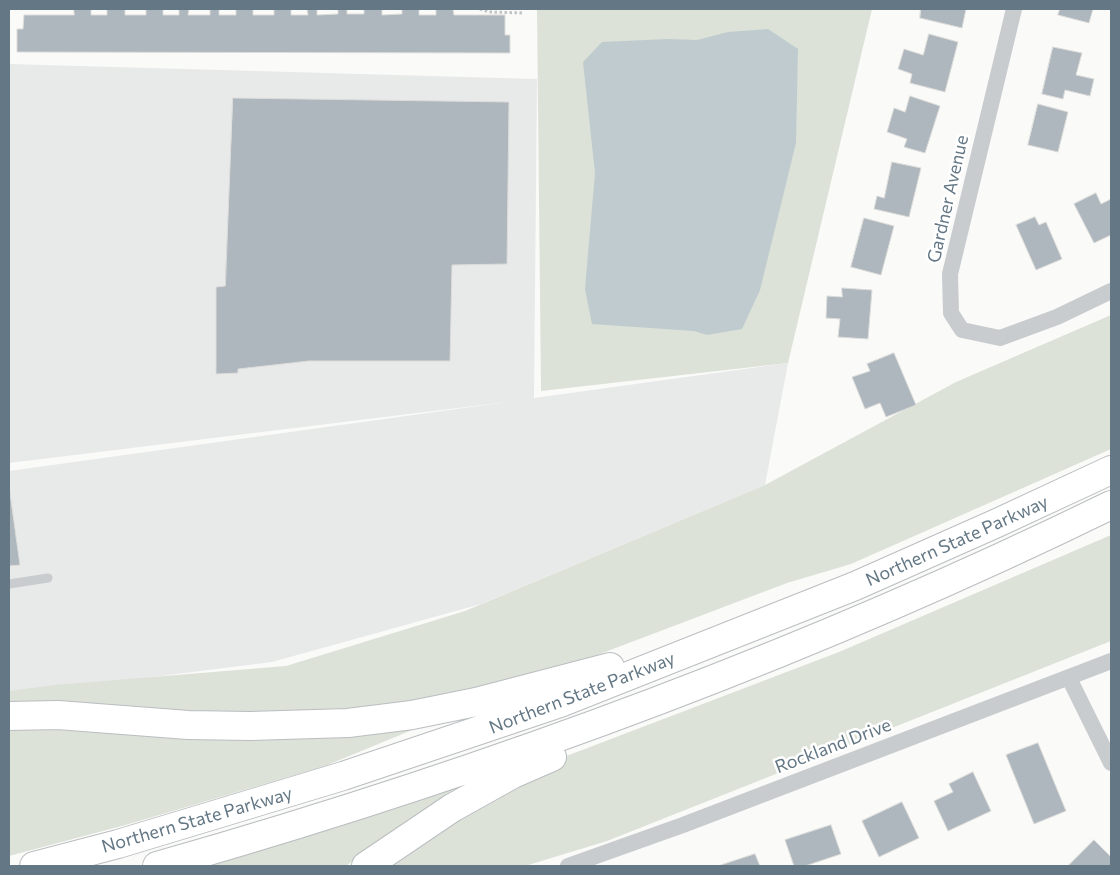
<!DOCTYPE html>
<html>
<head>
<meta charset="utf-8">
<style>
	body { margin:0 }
	#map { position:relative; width:1120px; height:875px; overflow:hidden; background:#fafaf8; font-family:Commissioner,sans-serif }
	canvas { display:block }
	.frame { position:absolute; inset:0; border:10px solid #637784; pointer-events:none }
</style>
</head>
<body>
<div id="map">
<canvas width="1120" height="875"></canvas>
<div class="frame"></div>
</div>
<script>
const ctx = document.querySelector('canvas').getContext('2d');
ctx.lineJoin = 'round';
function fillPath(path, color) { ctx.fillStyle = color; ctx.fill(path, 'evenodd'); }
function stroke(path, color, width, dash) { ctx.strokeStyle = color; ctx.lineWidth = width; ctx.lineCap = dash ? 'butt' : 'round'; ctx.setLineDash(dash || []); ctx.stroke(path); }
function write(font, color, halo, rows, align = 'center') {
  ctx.font = font + ' Commissioner,sans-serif'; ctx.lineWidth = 5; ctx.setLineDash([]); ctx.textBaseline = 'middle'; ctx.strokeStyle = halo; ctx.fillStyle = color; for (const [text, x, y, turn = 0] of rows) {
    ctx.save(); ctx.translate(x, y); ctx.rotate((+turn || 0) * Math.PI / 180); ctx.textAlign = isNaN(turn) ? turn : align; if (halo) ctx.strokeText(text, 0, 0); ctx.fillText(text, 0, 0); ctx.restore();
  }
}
fillPath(new Path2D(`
	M 9,64 L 537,79 L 534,398 L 788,363 L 765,485 L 481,604 L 272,662 L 9,695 L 9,471 L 507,402 L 9,463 Z`), '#e8e9e9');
fillPath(new Path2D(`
	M 537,9 L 872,9 L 788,363 L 541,391 Z
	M 1111,315 L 1111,449 L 851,564 L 787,583 L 563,668 L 455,697 L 291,716 L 9,706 L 9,691 L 55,685 L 286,666 L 465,611 L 765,485 L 956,382 Z
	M 1111,535 L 1111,641 L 607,841 L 525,866 L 382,866 L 535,768 L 839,652 Z
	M 9,721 L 434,721 L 325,766 L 129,824 L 9,856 Z
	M 461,786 L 459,792 L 372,847 L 346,866 L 209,866 Z`), '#dce2d8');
fillPath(new Path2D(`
	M 768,29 L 798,49 L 796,143 L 760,290 L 742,329 L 707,335 L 694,331 L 592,324 L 585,289 L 595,173 L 583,62 L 602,42 L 668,39 L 697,40 L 728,32 Z`), '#bfcbcf');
const building = new Path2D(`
	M 74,9 L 91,9 L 91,15 L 107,15 L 107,9 L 125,9 L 125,15 L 146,15 L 146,9 L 163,9 L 163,15 L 179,15 L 179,9 L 189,9 L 188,15 L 210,15 L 210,9 L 219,9 L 219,15 L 236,15 L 236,9 L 253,9 L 253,15 L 274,15 L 274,9 L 291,9 L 291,15 L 308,15 L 307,9 L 317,9 L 317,15 L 338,14 L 338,9 L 347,9 L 347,14 L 364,14 L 364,9 L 382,9 L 382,15 L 402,14 L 402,9 L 419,9 L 419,15 L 436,15 L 436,9 L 453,9 L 454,15 L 505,15 L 505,35 L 510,35 L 510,53 L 17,52 L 17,29 L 23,29 L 24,15 L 74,15 Z
	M 921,9 L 966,9 L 962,28 L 920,18 Z
	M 1060,9 L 1093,9 L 1089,23 L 1058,15 Z
	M 929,34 L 958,42 L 945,92 L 910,83 L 912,74 L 898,69 L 904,49 L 923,55 Z
	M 1053,47 L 1082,53 L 1076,75 L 1094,79 L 1090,96 L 1065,90 L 1063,99 L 1042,94 Z
	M 910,96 L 940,106 L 925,153 L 904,147 L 907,139 L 887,132 L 894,108 L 905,112 Z
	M 233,98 L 509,102 L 507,264 L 452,265 L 450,361 L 309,361 L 238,369 L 238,373 L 216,374 L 216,287 L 225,286 Z
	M 1038,104 L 1068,112 L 1058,152 L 1028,145 Z
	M 892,162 L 921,168 L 909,217 L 874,209 L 877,196 L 884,198 Z
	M 1096,193 L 1101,204 L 1111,199 L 1111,235 L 1094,243 L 1074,204 Z
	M 1035,217 L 1039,225 L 1046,222 L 1062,259 L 1036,270 L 1016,225 Z
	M 864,218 L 894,226 L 881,275 L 851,267 Z
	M 842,288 L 872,290 L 868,339 L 838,337 L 840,319 L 826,318 L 827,296 L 842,297 Z
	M 894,353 L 916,405 L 886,417 L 880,403 L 865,409 L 852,377 L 870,371 L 867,364 Z
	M 9,486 L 20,565 L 9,566 Z
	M 1038,743 L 1066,811 L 1034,824 L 1006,755 Z
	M 973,772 L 991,811 L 948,831 L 934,801 L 953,792 L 949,784 Z
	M 902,802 L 919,838 L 879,857 L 862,821 Z
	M 831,825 L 841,854 L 805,866 L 794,866 L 785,840 Z
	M 1094,840 L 1111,857 L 1111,866 L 1068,866 Z
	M 755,854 L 760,866 L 718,866 Z`);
fillPath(building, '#aeb7bd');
stroke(building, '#dcdcda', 1);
const motorway = new Path2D(`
	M 9,716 L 58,715 L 188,725 L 250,726 L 348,723 L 412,715 L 476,702 L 610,667
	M 34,866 L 118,844 L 343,776 L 560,703 L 855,586 L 997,523 L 1111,470
	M 157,866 C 484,773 806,654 1111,505
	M 366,866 L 452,808 L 513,774 L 552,757`);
stroke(motorway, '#babec1', 30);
stroke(new Path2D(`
	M 480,9 L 489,12 L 524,13`), '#c1c4c6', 3, [2.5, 2.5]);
stroke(new Path2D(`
	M 9,584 L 48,578`), '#c8cccf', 9);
stroke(new Path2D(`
	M 1014,9 L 950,274 L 951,313 L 962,330 L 1000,338 L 1057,317 L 1111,291
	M 1069,678 L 1111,763
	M 568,866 L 683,825 L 1111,661`), '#c8cccf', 16);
stroke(motorway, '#fff', 28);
write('18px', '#637784', '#fff', [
	["Gardner Avenue",948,199,-77],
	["Northern State Parkway",957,541,-24],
	["Northern State Parkway",582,693,-21],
	["Rockland Drive",833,746,-21],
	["Northern State Parkway",197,820,-16]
]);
</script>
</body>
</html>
